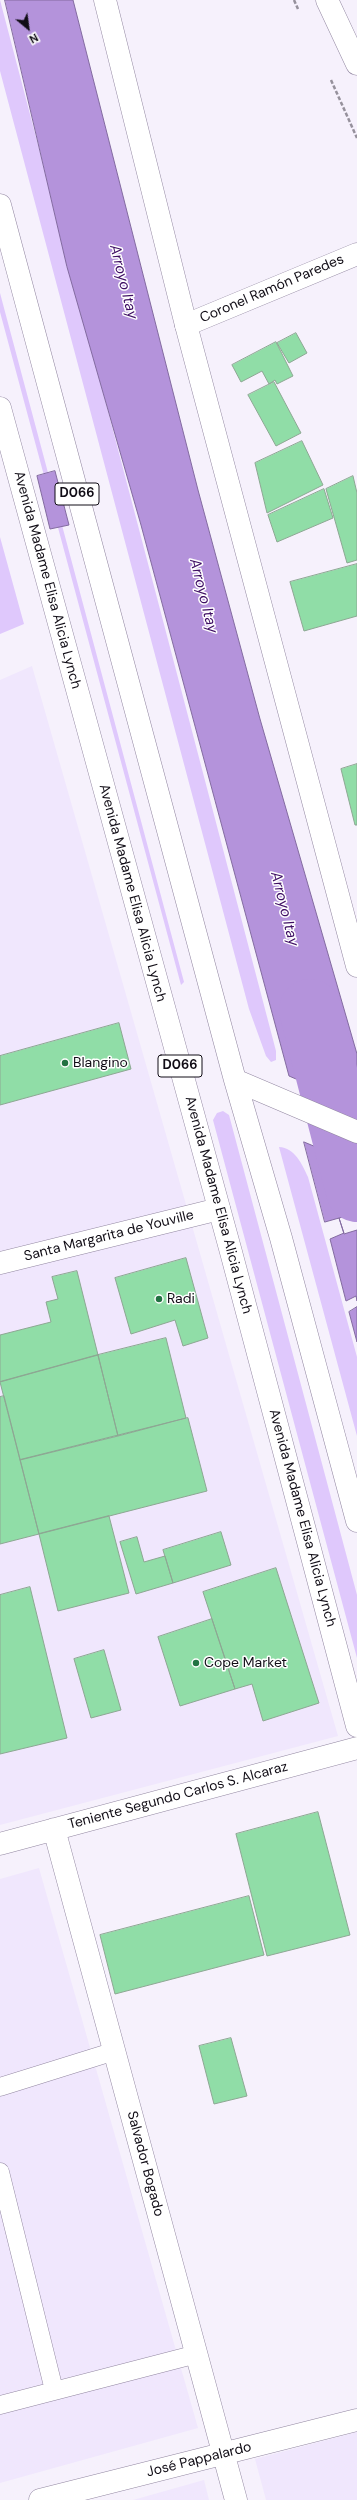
<!DOCTYPE html>
<html>
<head>
<meta charset="utf-8">
<style>
	body { margin:0 }
	#map { position:relative; width:357px; height:2500px; overflow:hidden; background:#f6f1fc; font-family:"DM Sans",sans-serif }
	canvas { display:block }
	.north { position:absolute; left:8px; top:8px; width:40px; height:40px; -webkit-text-stroke:3px #fff; paint-order:stroke; rotate:151deg; font-size:11px; font-weight:700; line-height:16px; text-align:center; color:#110d16 }
	.north::after { content:''; display:block; margin:auto; width:14px; height:18px; background:#110d16; clip-path:polygon(50% 0,100% 100%,50% 72%,0 100%) }
</style>
</head>
<body>
<div id="map">
<canvas width="357" height="2500"></canvas>
<div class="north">N</div>
</div>
<script>
const ctx = document.querySelector('canvas').getContext('2d');
ctx.lineJoin = 'round';
function fillPath(path, color) { ctx.fillStyle = color; ctx.fill(path, 'evenodd'); }
function stroke(path, color, width, dash) { ctx.strokeStyle = color; ctx.lineWidth = width; ctx.lineCap = dash ? 'butt' : 'round'; ctx.setLineDash(dash || []); ctx.stroke(path); }
function write(font, color, halo, rows, align = 'center') {
  ctx.font = font + ' "DM Sans",sans-serif'; ctx.lineWidth = 3; ctx.setLineDash([]); ctx.textBaseline = 'middle'; ctx.strokeStyle = halo; ctx.fillStyle = color; for (const [text, x, y, turn = 0] of rows) {
    ctx.save(); ctx.translate(x, y); ctx.rotate((+turn || 0) * Math.PI / 180); ctx.textAlign = isNaN(turn) ? turn : align; if (halo) ctx.strokeText(text, 0, 0); ctx.fillText(text, 0, 0); ctx.restore();
  }
}
fillPath(new Path2D(`
	M 32,666 L 338,1736 L 0,1825 L 0,680 Z
	M 39,1868 L 198,2428 L 0,2483 L 0,1879 Z
	M 357,2432 L 357,2500 L 266,2500 L 255,2459 Z
	M 204,2480 L 209,2500 L 133,2500 Z`), '#f0e7fd');
fillPath(new Path2D(`
	M 0,0 L 276,1051 L 276,1060 L 271,1062 L 266,1056 L 249,1009 L 0,71 Z
	M 0,293 L 184,982 L 181,985 L 0,312 Z
	M 0,537 L 24,624 L 0,634 Z
	M 223,1111 L 229,1115 L 357,1595 L 357,1658 L 213,1120 L 217,1113 Z
	M 279,1147 C 295,1148 302,1164 308,1177 L 357,1357 L 357,1436 Z`), '#dfc8fc');
const water = new Path2D(`
	M 5,0 L 73,0 L 198,490 L 260,719 L 357,1054 L 357,1105 L 289,1076 L 141,525 L 67,267 Z
	M 55,471 L 69,525 L 50,529 L 37,476 Z
	M 304,1142 L 357,1164 L 357,1213 L 339,1218 L 344,1234 L 357,1230 L 357,1301 L 356,1296 L 346,1301 L 330,1239 L 344,1233 L 339,1218 L 325,1222 Z
	M 357,1307 L 357,1342 L 349,1312 Z`);
fillPath(water, '#b493db');
stroke(water, '#836ba0', 1);
stroke(new Path2D(`
	M 310,1010 L 357,1191`), '#b493db', 62);
const building = new Path2D(`
	M 296,333 L 307,353 L 289,363 L 277,343 Z
	M 276,342 L 293,376 L 277,384 L 275,380 L 269,384 L 262,371 L 241,382 L 232,365 Z
	M 274,382 L 301,433 L 276,446 L 248,395 Z
	M 302,441 L 323,485 L 267,513 L 255,463 Z
	M 353,476 L 357,493 L 357,560 L 347,563 L 326,489 Z
	M 324,489 L 333,518 L 277,542 L 268,515 Z
	M 357,564 L 357,616 L 304,631 L 290,582 Z
	M 357,764 L 357,825 L 355,825 L 341,769 Z
	M 119,1023 L 131,1069 L 0,1105 L 0,1056 Z
	M 186,1258 L 208,1338 L 183,1346 L 175,1320 L 131,1334 L 115,1278 Z
	M 77,1271 L 98,1355 L 0,1382 L 0,1335 L 51,1322 L 46,1302 L 58,1299 L 52,1277 Z
	M 166,1338 L 186,1418 L 118,1436 L 98,1355 Z
	M 98,1355 L 118,1436 L 20,1460 L 0,1382 Z
	M 4,1396 L 39,1534 L 0,1544 L 0,1397 Z
	M 188,1418 L 207,1491 L 39,1534 L 20,1460 Z
	M 109,1516 L 129,1593 L 58,1611 L 39,1534 Z
	M 221,1532 L 231,1565 L 173,1583 L 163,1550 Z
	M 137,1537 L 144,1562 L 165,1556 L 173,1583 L 136,1594 L 120,1542 Z
	M 276,1568 L 319,1703 L 263,1721 L 252,1684 L 235,1689 L 203,1592 Z
	M 30,1587 L 67,1738 L 0,1754 L 0,1595 Z
	M 212,1619 L 235,1689 L 180,1706 L 158,1637 Z
	M 104,1650 L 121,1710 L 91,1718 L 74,1659 Z
	M 318,1812 L 350,1935 L 267,1956 L 236,1834 Z
	M 249,1896 L 264,1955 L 115,1994 L 100,1935 Z
	M 231,2038 L 247,2096 L 214,2104 L 199,2046 Z`);
fillPath(building, '#90dda7');
stroke(building, '#8da793', 1);
const service = new Path2D(`
	M 0,2087 L 115,2051
	M 0,2172 L 54,2390
	M 0,2405 L 197,2354`);
const minor = new Path2D(`
	M 327,0 L 357,64
	M 186,325 L 357,254
	M 54,1829 L 236,2500
	M 0,1844 L 357,1748
	M 40,2500 L 357,2420`);
const tertiary = new Path2D(`
	M 0,1263 L 219,1209`);
const secondary = new Path2D(`
	M 105,0 L 186,325 L 357,966`);
const trunk = new Path2D(`
	M 0,205 L 235,1080 L 281,1238 L 357,1521
	M 0,408 L 231,1252 L 357,1726
	M 235,1080 L 357,1132`);
stroke(service, '#9287a1', 19);
stroke(minor, '#9287a1', 23);
stroke(tertiary, '#9287a1', 23);
stroke(secondary, '#9287a1', 23);
stroke(trunk, '#9287a1', 23);
stroke(new Path2D(`
	M 294,0 L 298,9
	M 331,80 L 357,138`), '#96919c', 2.5, [4, 2]);
stroke(service, '#fff', 18);
stroke(minor, '#fff', 22);
stroke(tertiary, '#fff', 22);
stroke(secondary, '#fff', 22);
stroke(trunk, '#fff', 22);
for (const [x, y, r, color] of [
	[65,1063,4,"#227242"],
	[159,1299,4,"#227242"],
	[196,1663,4,"#227242"]
]) { const dot = new Path2D(); dot.arc(x, y, r, 0, 2 * Math.PI); ctx.fillStyle = color; ctx.fill(dot); stroke(dot, '#fff', 1.5); }
for (const [x, y, w] of [
	[77,494,44],
	[180,1066,44]
]) { const box = new Path2D(); box.roundRect(x - w / 2, y - 11, w, 22, 3); ctx.fillStyle = '#fff'; ctx.fill(box); stroke(box, '#110d16', 1); }
write('bold 13px', '#110d16', null, [
	["D066",77,494],
	["D066",180,1066]
]);
write('14px', '#110d16', '#fff', [
	["Coronel Ramón Paredes",272,289,-23],
	["Avenida Madame Elisa Alicia Lynch",47,580,75],
	["Avenida Madame Elisa Alicia Lynch",132,893,75],
	["Avenida Madame Elisa Alicia Lynch",218,1205,75],
	["Santa Margarita de Youville",109,1236,-14],
	["Avenida Madame Elisa Alicia Lynch",302,1518,75],
	["Teniente Segundo Carlos S. Alcaraz",178,1796,-15],
	["Salvador Bogado",145,2164,75],
	["José Pappalardo",199,2460,-14]
]);
write('14px', '#110d16', '#fff', [
	["Blangino",73,1063],
	["Radi",167,1299],
	["Cope Market",204,1663]
], 'left');
write('italic 15px', '#3e0e63', '#fff', [
	["Arroyo Itay",123,282,76],
	["Arroyo Itay",203,596,76],
	["Arroyo Itay",284,909,76]
]);
</script>
</body>
</html>
